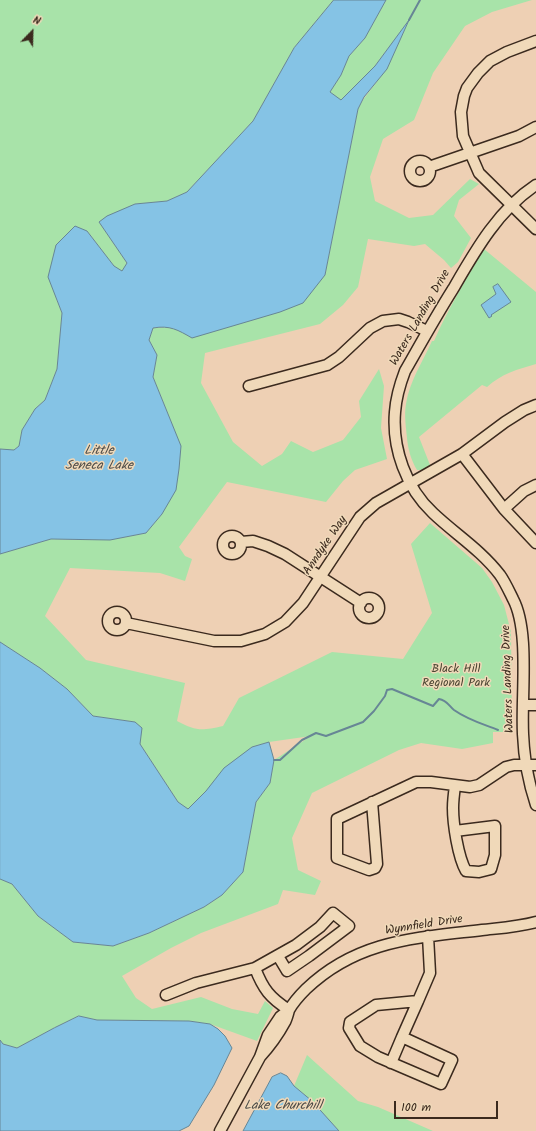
<!DOCTYPE html>
<html>
<head>
<meta charset="utf-8">
<style>
	body { margin:0 }
	#map { position:relative; width:536px; height:1131px; overflow:hidden; background:#eed0b4; font-family:Kalam,sans-serif }
	canvas { display:block }
	.north { position:absolute; left:12px; top:12px; width:40px; height:40px; -webkit-text-stroke:3px #f0d9b9; paint-order:stroke; rotate:23deg; font-size:11px; font-weight:700; line-height:16px; text-align:center; color:#3b2a1e }
	.north::after { content:''; display:block; margin:auto; width:14px; height:18px; background:#3b2a1e; clip-path:polygon(50% 0,100% 100%,50% 72%,0 100%) }
	.scale { position:absolute; left:394px; top:1101px; width:104px; height:18px; box-sizing:border-box; border:2px solid #3b2a1e; border-top:0; padding-left:5px; font-size:12px; line-height:14px; white-space:nowrap; color:#3b2a1e; -webkit-text-stroke:3px #f0d9b9; paint-order:stroke }
</style>
</head>
<body>
<div id="map">
<canvas width="536" height="1131"></canvas>
<div class="north">N</div>
<div class="scale">100 m</div>
</div>
<script>
const ctx = document.querySelector('canvas').getContext('2d');
ctx.lineJoin = 'round';
function fillPath(path, color) { ctx.fillStyle = color; ctx.fill(path, 'evenodd'); }
function stroke(path, color, width, dash) { ctx.strokeStyle = color; ctx.lineWidth = width; ctx.lineCap = dash ? 'butt' : 'round'; ctx.setLineDash(dash || []); ctx.stroke(path); }
function write(font, color, halo, rows, align = 'center') {
  ctx.font = font + ' Kalam,sans-serif'; ctx.lineWidth = 3; ctx.setLineDash([]); ctx.textBaseline = 'middle'; ctx.strokeStyle = halo; ctx.fillStyle = color; for (const [text, x, y, turn = 0] of rows) {
    ctx.save(); ctx.translate(x, y); ctx.rotate((+turn || 0) * Math.PI / 180); ctx.textAlign = isNaN(turn) ? turn : align; if (halo) ctx.strokeText(text, 0, 0); ctx.fillText(text, 0, 0); ctx.restore();
  }
}
fillPath(new Path2D(`
	M 0,0 L 334,0 L 294,48 L 253,121 L 187,192 L 167,201 L 135,204 L 99,222 L 127,263 L 122,272 L 114,266 L 87,231 L 56,298 L 62,313 L 57,369 L 45,400 L 35,409 L 22,430 L 19,446 L 14,450 L 0,449 Z
	M 386,0 L 532,0 L 492,12 L 465,26 L 433,73 L 414,120 L 383,139 L 370,177 L 375,201 L 409,218 L 433,215 L 470,179 L 479,184 L 459,200 L 454,216 L 471,238 L 458,262 L 451,268 L 444,260 L 425,244 L 414,246 L 368,239 L 358,287 L 343,305 L 320,324 L 205,353 L 201,383 L 233,442 L 262,466 L 282,454 L 291,441 L 313,452 L 343,440 L 361,417 L 359,401 L 379,369 L 384,386 L 381,428 L 387,459 L 355,470 L 343,481 L 326,502 L 227,482 L 179,547 L 185,556 L 192,559 L 185,581 L 160,573 L 70,568 L 45,616 L 86,660 L 185,683 L 177,721 C 196,731 201,731 223,726 L 239,698 L 332,652 L 403,659 L 432,613 L 411,544 L 430,523 L 482,568 L 492,582 L 504,605 L 511,632 L 512,732 L 493,732 L 493,743 L 462,749 L 421,743 L 399,750 L 312,793 L 292,838 L 298,870 L 321,881 L 315,895 L 283,890 L 278,904 L 201,933 L 171,948 L 122,976 L 136,998 L 152,1009 L 201,997 L 232,1009 L 258,1014 L 265,1001 L 273,1008 L 257,1041 L 210,1024 L 189,1021 L 97,1020 L 79,1016 L 54,1028 L 17,1048 L 3,1044 L 0,1040 L 0,879 L 12,884 L 38,916 L 73,942 L 113,946 L 149,933 L 204,907 L 222,895 L 243,872 L 256,802 L 270,783 L 274,760 L 311,736 L 269,742 L 252,747 L 188,810 L 178,802 L 140,744 L 135,722 L 93,716 L 67,689 L 40,668 L 0,642 L 0,554 L 51,539 L 84,540 L 121,538 L 146,533 L 162,514 L 172,424 L 153,377 L 157,355 L 149,340 L 153,328 L 166,327 L 325,275 L 358,109 C 364,96 373,88 381,76 C 392,59 400,40 408,22 L 375,66 L 341,101 L 330,92 L 341,75 L 349,56 L 365,38 Z
	M 484,249 L 536,292 L 536,364 C 518,369 501,374 487,387 L 482,385 L 419,437 L 430,465 L 422,470 L 417,470 C 411,460 408,449 407,438 C 406,427 404,415 406,404 C 409,382 423,361 432,341 L 434,341 C 448,309 466,279 484,249 Z
	M 307,1055 L 358,1101 L 378,1107 L 433,1131 L 339,1131 L 312,1101 L 294,1086 Z`), '#a8e3a9');
const water = new Path2D(`
	M 334,0 L 386,0 L 365,38 L 349,56 L 341,75 L 330,92 L 341,100 L 375,66 L 409,20 L 387,69 L 364,97 L 358,109 L 325,275 L 303,303 L 280,312 L 192,338 C 178,330 170,325 153,328 L 149,340 L 157,355 L 153,377 L 181,446 L 179,469 L 176,490 L 162,514 L 146,533 L 110,540 L 51,539 L 0,554 L 0,449 L 14,450 L 19,446 L 22,430 L 35,409 L 45,400 L 57,369 L 62,313 L 48,277 L 56,245 L 75,226 L 87,231 L 114,266 L 122,271 L 127,263 L 99,222 L 107,216 L 135,204 L 167,201 L 187,192 L 253,121 L 294,48 Z
	M 498,284 L 511,302 L 491,315 L 492,316 L 489,318 L 481,305 L 496,294 L 493,287 Z
	M 0,642 L 40,668 L 67,689 L 93,716 L 135,722 L 142,728 L 140,744 L 178,802 L 188,809 L 206,791 L 224,768 L 252,747 L 269,742 L 274,760 L 270,783 L 256,802 L 243,872 L 222,895 L 204,907 L 149,933 L 113,946 L 73,942 L 38,916 L 12,884 L 0,879 Z
	M 79,1016 L 97,1020 L 189,1021 L 210,1024 L 218,1029 L 225,1036 L 232,1048 L 214,1085 L 189,1126 L 179,1131 L 0,1131 L 0,1040 L 3,1044 L 17,1048 L 54,1028 Z
	M 281,1073 L 287,1076 L 294,1086 L 312,1101 L 339,1131 L 243,1131 L 272,1077 Z`);
fillPath(water, '#85c3e5');
stroke(water, '#678695', 1);
stroke(new Path2D(`
	M 409,20 L 420,0
	M 274,760 L 280,760 L 302,740 L 316,733 L 326,736 L 363,722 L 374,711 L 385,696 L 387,690 L 392,689 L 433,706 L 439,699 C 447,700 449,706 454,710 C 468,720 483,724 498,730`), '#678695', 2);
const minor = new Path2D(`
	M 536,41 L 507,52 L 490,61 L 478,73 L 467,88 L 464,96 L 461,112 L 463,136 L 479,173 L 536,229
	M410 171a10 10 0 1 1 20 0a10 10 0 1 1-20 0Z
	M 429,167 L 519,136 L 536,127
	M 536,185 C 498,210 475,251 453,289 C 436,316 421,343 405,371 C 400,384 396,398 395,412 C 392,448 406,488 433,513 C 455,534 481,550 500,575 C 505,582 509,591 513,599 C 530,631 521,696 523,734 C 524,758 528,781 536,805
	M 249,386 L 327,365 L 339,357 L 370,328 L 383,321 L 399,319 L 408,322 L 427,331
	M 462,454 L 504,509 L 536,543
	M 504,509 L 524,491 L 536,485
	M223 545a9 9 0 1 1 18 0a9 9 0 1 1-18 0Z
	M 241,542 L 253,541 L 268,546 L 285,554 L 361,603
	M359 608a10 10 0 1 1 20 0a10 10 0 1 1-20 0Z
	M108 621a9 9 0 1 1 18 0a9 9 0 1 1-18 0Z
	M 126,623 L 214,641 L 241,641 L 265,634 L 285,622 L 303,603 L 360,517 L 376,503 L 462,454 L 505,422 L 524,410 L 536,405
	M 523,705 L 536,705
	M 372,802 L 377,864 L 375,868 L 369,870 L 337,858 L 337,819 L 416,782 L 431,782 L 470,787 L 479,785 L 506,767 L 514,765 L 536,765
	M 455,831 L 495,826 L 495,855 L 491,869 L 479,872 L 466,871 C 458,857 453,824 453,808 C 453,801 454,793 455,786
	M 255,968 C 263,989 270,998 289,1010
	M 166,995 L 196,983 L 255,968 L 296,945 L 320,927 L 333,913 L 349,926 L 309,956 L 287,971 L 278,956
	M 418,1001 L 402,1037 L 452,1060 L 441,1084 L 378,1057 L 360,1046 L 349,1028 L 350,1022 L 376,1005 L 418,1001 L 430,973 L 428,936
	M 260,1057 C 270,1046 278,1035 285,1022 C 287,1018 288,1014 289,1010 C 293,1003 300,995 306,989 C 357,940 415,938 482,930 C 500,928 518,927 536,922
	M 391,1063 L 402,1037
	M 220,1131 L 260,1057 L 268,1035 L 280,1017 L 289,1010`);
stroke(minor, '#3b2a1e', 13);
stroke(minor, '#f0d9b9', 10);
write('12px', '#3b2a1e', '#f0d9b9', [
	["Waters Landing Drive",421,318,-60],
	["Anndyke Way",326,546,-56],
	["Waters Landing Drive",509,679,-92],
	["Wynnfield Drive",424,926,-9]
]);
write('12px', '#4b4633', '#f0d9b9', [
	["Black Hill",456,670],
	["Regional Park",456,684]
]);
write('italic 13px', '#4a4946', '#f0d9b9', [
	["Little",99,452],
	["Seneca Lake",99,467],
	["Lake Churchill",283,1107]
]);
</script>
</body>
</html>
